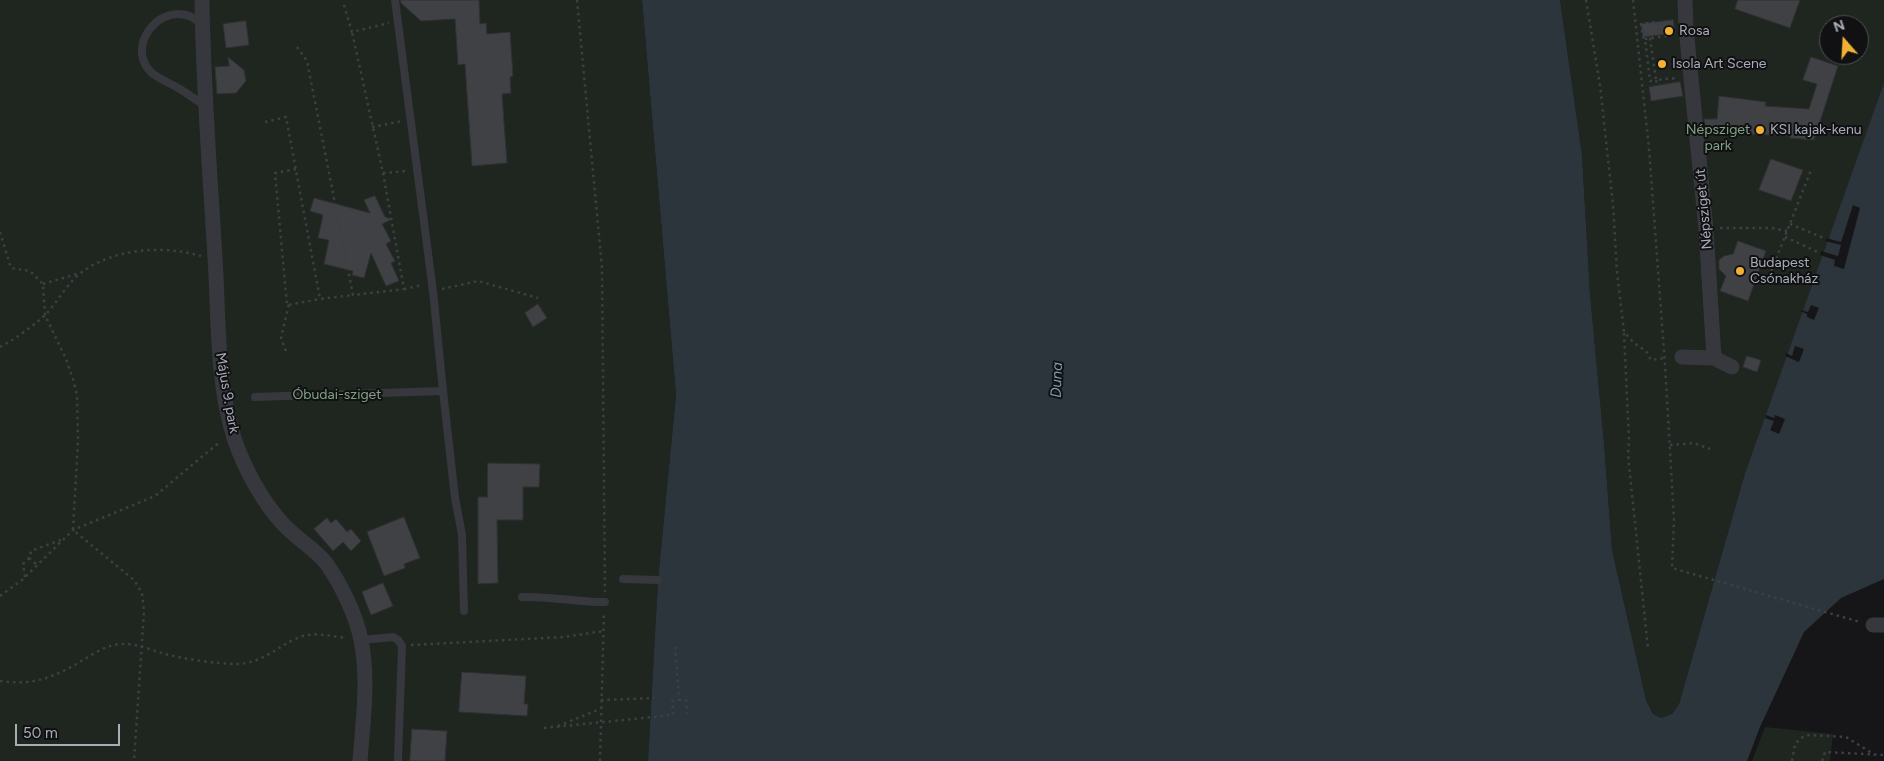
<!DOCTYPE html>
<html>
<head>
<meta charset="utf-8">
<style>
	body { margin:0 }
	#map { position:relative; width:1884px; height:761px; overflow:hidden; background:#161618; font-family:Figtree,sans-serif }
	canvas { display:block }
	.north { position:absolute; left:1819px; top:15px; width:50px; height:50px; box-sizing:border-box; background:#111113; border:1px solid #4d4f55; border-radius:50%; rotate:341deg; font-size:14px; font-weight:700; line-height:20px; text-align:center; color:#a8adb8 }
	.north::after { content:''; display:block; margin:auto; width:18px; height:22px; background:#f2b134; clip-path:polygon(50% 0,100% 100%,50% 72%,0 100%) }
	.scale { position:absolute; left:15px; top:724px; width:105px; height:22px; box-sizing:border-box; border:2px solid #a8adb8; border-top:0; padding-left:6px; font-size:15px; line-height:18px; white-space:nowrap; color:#a8adb8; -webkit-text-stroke:4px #111113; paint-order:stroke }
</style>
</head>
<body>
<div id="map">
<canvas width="1884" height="761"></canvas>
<div class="north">N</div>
<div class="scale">50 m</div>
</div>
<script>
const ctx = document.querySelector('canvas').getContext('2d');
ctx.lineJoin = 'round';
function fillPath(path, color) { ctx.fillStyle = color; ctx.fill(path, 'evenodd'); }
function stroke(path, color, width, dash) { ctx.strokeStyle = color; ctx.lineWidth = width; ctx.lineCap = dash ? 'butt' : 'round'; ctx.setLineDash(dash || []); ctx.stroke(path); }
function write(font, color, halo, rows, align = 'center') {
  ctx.font = font + ' Figtree,sans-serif'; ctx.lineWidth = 4; ctx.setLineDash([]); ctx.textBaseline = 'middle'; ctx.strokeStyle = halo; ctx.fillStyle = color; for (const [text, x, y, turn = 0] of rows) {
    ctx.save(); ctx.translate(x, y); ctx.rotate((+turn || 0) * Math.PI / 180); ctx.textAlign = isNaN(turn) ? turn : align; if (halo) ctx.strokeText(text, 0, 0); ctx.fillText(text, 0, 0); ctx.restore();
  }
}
fillPath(new Path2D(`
	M 0,0 L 642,0 L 676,395 L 658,580 L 648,761 L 0,761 Z
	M 1560,0 L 1884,0 L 1884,84 L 1745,473 L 1679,704 L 1672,714 L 1661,718 L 1653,714 L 1646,700 L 1612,550 L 1604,443 L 1590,294 L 1582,155 ZM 1829,25 L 1859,25 L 1859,55 L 1829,55 Z
	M 1765,727 L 1833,734 L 1830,761 L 1752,761 Z`), '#1e261f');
fillPath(new Path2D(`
	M 642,0 L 1560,0 L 1582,155 L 1590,294 L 1604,443 L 1612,550 L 1646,700 L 1653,714 L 1661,718 L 1672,714 L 1679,704 L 1745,473 L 1884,83 L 1884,579 L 1841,598 L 1804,632 L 1760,727 L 1747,761 L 648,761 L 658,580 L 676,395 Z`), '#2c353c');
fillPath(new Path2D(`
	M 1853,205 L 1860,208 L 1844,269 L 1834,266 L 1835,260 L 1820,255 L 1821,251 L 1838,256 L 1841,245 L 1825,241 L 1826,238 L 1841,242 Z
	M 1811,305 L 1819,308 L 1814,320 L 1807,317 L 1807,314 L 1800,311 L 1801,310 L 1808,312 Z
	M 1795,346 L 1804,349 L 1799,362 L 1785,356 L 1786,353 L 1792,356 Z
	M 1766,415 L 1774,418 L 1775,415 L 1785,419 L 1779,434 L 1770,430 L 1774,421 L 1765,418 Z`), '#161618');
const building = new Path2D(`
	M 401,0 L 479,0 L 480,24 L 486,23 L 487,34 L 510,32 L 513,76 L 510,77 L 511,93 L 502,94 L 507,163 L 472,166 L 465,64 L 458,65 L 455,19 L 421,21 L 401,3 Z
	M 1738,0 L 1800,0 L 1790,28 L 1735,9 Z
	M 1673,20 L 1675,33 L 1643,37 L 1641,24 Z
	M 246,21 L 249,45 L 226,48 L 223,24 Z
	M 228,57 L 244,70 L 246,81 L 236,93 L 217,94 L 215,67 L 229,66 Z
	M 1811,57 L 1838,66 L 1814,140 L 1790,138 L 1790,136 L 1706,132 L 1704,119 L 1717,119 L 1719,96 L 1766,102 L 1765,106 L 1809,109 L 1817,84 L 1803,80 Z
	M 1680,82 L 1683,96 L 1651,101 L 1649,87 Z
	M 1771,159 L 1803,170 L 1791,201 L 1759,190 Z
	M 375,196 L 385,217 L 392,219 L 382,224 L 391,241 L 386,244 L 395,261 L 391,263 L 399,281 L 386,286 L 371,253 L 364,278 L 352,275 L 353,271 L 324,264 L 329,240 L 318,238 L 323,215 L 310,211 L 314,198 L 370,213 L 364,200 Z
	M 1738,241 L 1766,251 L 1748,301 L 1720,291 L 1726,276 L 1719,269 L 1719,260 L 1724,256 L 1733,254 Z
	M 538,304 L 547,318 L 533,327 L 525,313 Z
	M 1747,356 L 1761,360 L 1757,372 L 1743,367 Z
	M 488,463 L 540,464 L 539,487 L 523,487 L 523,520 L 497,520 L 498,583 L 478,584 L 478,497 L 487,497 Z
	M 404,517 L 420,558 L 404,564 L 405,568 L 384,576 L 367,532 Z
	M 327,518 L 331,523 L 336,519 L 347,532 L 351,529 L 361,541 L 351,551 L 343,542 L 333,551 L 314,529 Z
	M 383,583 L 393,606 L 371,615 L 362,592 Z
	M 462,672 L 526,676 L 524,704 L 528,704 L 527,716 L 459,712 Z
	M 412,729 L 447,731 L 445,761 L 410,761 Z`);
fillPath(building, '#404145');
stroke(building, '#303034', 1);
stroke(new Path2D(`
	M 577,0 L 602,268 L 605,592
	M 1586,0 L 1600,85 L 1613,205 L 1617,272 L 1624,332 L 1634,343 L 1646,351 L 1651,360 L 1665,358
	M 1633,0 L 1649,148 L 1665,365 L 1674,520 L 1672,568 L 1860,622
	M 344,5 L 352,32 L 389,23
	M 1659,32 L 1667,30
	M 1646,34 L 1659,32 L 1657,22 L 1641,24 L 1643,37 L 1645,39 L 1650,81 L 1656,80 L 1657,86
	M 1650,38 L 1656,80 L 1677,78
	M 1645,39 L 1672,35
	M 297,47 L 307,61 L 353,295 L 404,289 L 383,173 L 352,32
	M 265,122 L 286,117 L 320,299 L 353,295
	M 372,127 L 402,121
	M 296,169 L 275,173 L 287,305 L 320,299
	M 383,173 L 406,171
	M 1790,224 L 1826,239
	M 1720,228 L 1772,228 L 1787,231
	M 0,232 L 11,268 L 30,271 L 43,284 L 45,315 L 66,359 L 74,382 L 77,396 L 78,441 L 73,530 L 134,580 L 142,593 L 144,612 L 134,761
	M 1785,237 L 1820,253
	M 1769,277 L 1811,170
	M 43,284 L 80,273
	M 404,289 L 423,285
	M 442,289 L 478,281 L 538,298
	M 1624,333 L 1629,440 L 1628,455 L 1648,649
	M 0,347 C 12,341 38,323 47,313 C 58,301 69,281 82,272 C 115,248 163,245 201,256
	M 286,351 L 281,338 L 289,304
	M 1670,445 L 1694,443 L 1710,449
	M 29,558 L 37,565
	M 25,577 L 23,564 L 30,557 L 31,551 L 63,539
	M 0,596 L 22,580 L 73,530 L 155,496 L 216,445 L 221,443
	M 411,645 L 564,637 L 604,631
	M 0,681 C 33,686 55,677 83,660 C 95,653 106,645 121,644 C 136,643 151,650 165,654 C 185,659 217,664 237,664 C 264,663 277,646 300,637 C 314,632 332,636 346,638
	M 601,700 L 654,698
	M 679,700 L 686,700 L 687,714
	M 558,726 L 600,709
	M 544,728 L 673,715 L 672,701 L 679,700 L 675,643
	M 600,761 L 604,613
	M 1792,761 L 1795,744 L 1801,738 L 1809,735 L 1846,737 L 1875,755
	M 1822,761 L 1825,752 L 1884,755`), '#3d3f44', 2.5, [2.5, 4]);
stroke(new Path2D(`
	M 395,0 L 433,291 L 443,391
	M 202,25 C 198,22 194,17 189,16 C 157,4 125,49 152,73 C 159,79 170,83 178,88 C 187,93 196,100 204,105
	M 255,397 L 443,391 L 455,498 L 462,535 L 464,611
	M 623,579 L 658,580
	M 522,597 C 549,596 577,602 605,602
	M 361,640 L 393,637 L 398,640 L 402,646 L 398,761`), '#37383d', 8);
stroke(new Path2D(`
	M 202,0 C 203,86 210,172 215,258 C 219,318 216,380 234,438 C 244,468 263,503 284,525 C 297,539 315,549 326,563 C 341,584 356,615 361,640 C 369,679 363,721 360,761
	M 1682,357 L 1714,358 L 1706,229 L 1686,28 L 1685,0
	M 1714,358 L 1732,367
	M 1873,625 L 1884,625`), '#37383d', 15);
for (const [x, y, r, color] of [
	[1669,31,5,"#f2b134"],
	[1662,64,5,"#f2b134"],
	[1760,130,5,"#f2b134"],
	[1740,271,5,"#f2b134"]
]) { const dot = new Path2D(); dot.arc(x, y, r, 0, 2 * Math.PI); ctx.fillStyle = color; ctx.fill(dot); stroke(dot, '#111113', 2); }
write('14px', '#a8adb8', '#111113', [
	["Rosa",1679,31],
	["Isola Art Scene",1672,64],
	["KSI kajak-kenu",1770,130],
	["Budapest",1750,263],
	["Csónakház",1750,279]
], 'left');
write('14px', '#7fa381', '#111113', [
	["Népsziget",1718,130],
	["park",1718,146],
	["Óbudai-sziget",337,395]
]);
write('14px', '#a8adb8', '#111113', [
	["Népsziget út",1704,209,-95],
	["Május 9. park",227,393,80]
]);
write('italic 15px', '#7f9bb3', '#111113', [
	["Duna",1057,380,-88]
]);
</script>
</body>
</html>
